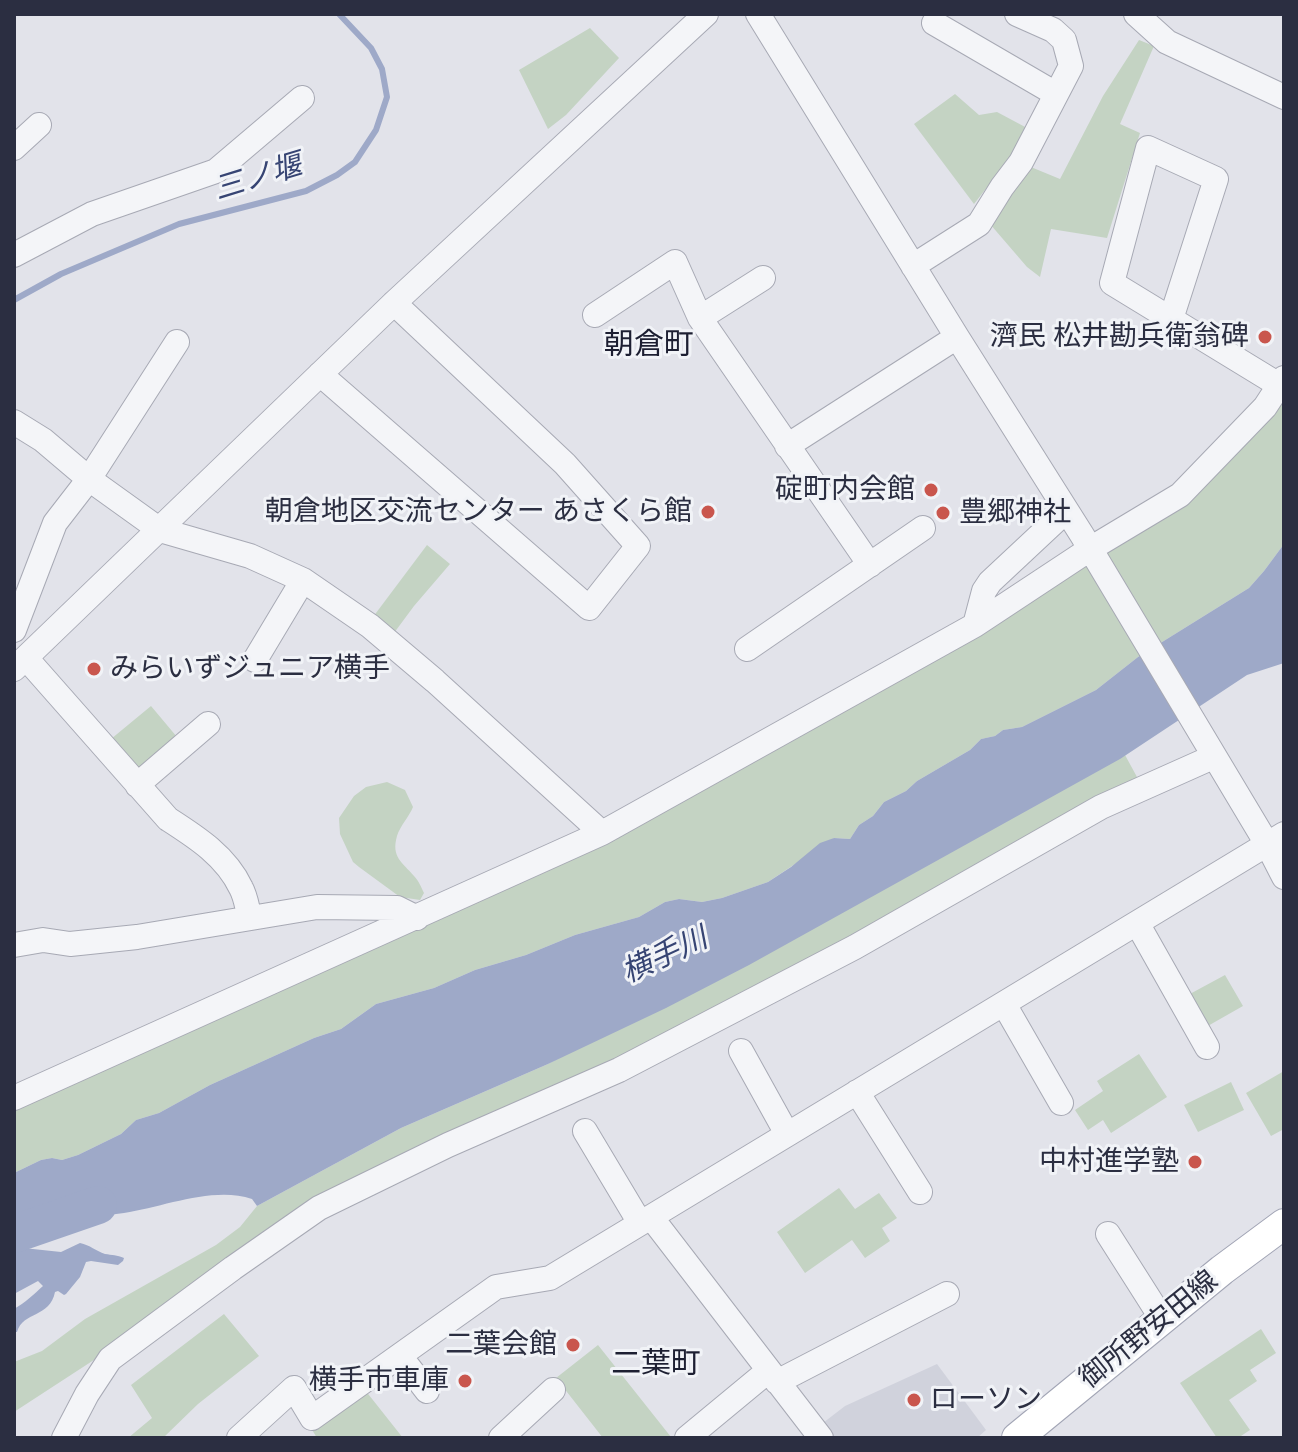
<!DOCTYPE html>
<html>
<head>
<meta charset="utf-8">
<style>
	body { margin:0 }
	#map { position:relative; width:1298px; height:1452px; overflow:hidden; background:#e2e3ea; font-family:"Open Sans",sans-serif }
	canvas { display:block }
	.frame { position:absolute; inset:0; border:16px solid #2b2e41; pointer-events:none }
</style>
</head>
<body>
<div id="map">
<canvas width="1298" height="1452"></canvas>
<div class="frame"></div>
</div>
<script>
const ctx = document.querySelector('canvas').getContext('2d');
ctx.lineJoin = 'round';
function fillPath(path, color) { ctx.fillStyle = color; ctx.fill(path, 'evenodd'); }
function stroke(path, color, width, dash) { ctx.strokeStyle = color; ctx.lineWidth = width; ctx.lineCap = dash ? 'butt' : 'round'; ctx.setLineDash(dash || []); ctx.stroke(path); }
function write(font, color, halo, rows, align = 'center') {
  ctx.font = font + ' "Open Sans","Noto Sans JP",sans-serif'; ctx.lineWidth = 6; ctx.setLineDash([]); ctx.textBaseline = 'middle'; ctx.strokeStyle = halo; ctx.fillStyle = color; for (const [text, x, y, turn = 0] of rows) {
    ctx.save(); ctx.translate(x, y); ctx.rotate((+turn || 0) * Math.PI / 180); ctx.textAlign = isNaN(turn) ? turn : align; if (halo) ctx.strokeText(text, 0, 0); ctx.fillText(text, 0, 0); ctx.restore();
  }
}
fillPath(new Path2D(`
	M 937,1364 L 986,1430 L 977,1438 L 829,1438 L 819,1426 L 845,1406 Z`), '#d0d2dc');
fillPath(new Path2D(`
	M 590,28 L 619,58 L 566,115 L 548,129 L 519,70 Z
	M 1139,40 L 1154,46 L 1120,124 L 1140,133 L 1107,238 L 1051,229 L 1040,277 L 1027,267 L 990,224 L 1026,165 L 1060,179 L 1103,96 Z
	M 955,94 L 979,115 L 997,112 L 1027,128 L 1012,155 L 974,204 L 914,124 Z
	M 1284,378 L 1284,544 L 1264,571 L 1249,588 L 1138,657 L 1096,690 L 1022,727 L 1003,730 L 995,736 L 981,739 L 970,750 L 917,781 L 906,791 L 884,802 L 873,816 L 859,825 L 850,839 L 834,838 L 768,882 L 722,898 L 702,902 L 679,899 L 665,902 L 639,917 L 575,935 L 526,955 L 475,970 L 434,988 L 376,1004 L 341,1029 L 314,1038 L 210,1085 L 159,1113 L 136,1120 L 121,1134 L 78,1155 L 62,1160 L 52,1158 L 41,1160 L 14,1173 L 14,1098 L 602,833 L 1180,495 Z
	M 427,545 L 450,564 L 414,606 L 394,633 L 373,617 Z
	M 151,706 L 177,737 L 137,770 L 111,739 Z
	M 1125,755 L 1143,788 L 855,947 L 319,1208 L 100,1356 L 14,1412 L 14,1362 L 42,1351 L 85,1319 L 216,1245 L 240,1227 L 257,1206 L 401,1128 L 548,1064 Z
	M 387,782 L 405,790 L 413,807 C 409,817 400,826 397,836 C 391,857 402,862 414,876 C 419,881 421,887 424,893 L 420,900 L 400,897 L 359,867 L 353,862 L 340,834 L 339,818 L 354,796 L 366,787 Z
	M 1225,975 L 1243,1006 L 1206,1027 L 1188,995 Z
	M 1139,1054 L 1167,1097 L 1111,1133 L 1103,1120 L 1088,1130 L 1075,1110 L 1103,1091 L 1097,1081 Z
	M 1284,1071 L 1284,1129 L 1271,1136 L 1246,1093 Z
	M 1231,1082 L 1244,1110 L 1198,1132 L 1184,1105 Z
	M 839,1188 L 855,1209 L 879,1193 L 897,1218 L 882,1228 L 890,1241 L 865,1258 L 852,1240 L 805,1273 L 777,1232 Z
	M 224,1314 L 259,1356 L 198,1404 L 163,1438 L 128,1438 L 152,1418 L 131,1385 Z
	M 1261,1329 L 1276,1353 L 1250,1370 L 1257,1381 L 1229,1400 L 1250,1430 L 1238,1438 L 1217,1438 L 1180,1383 Z
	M 598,1345 L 671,1437 L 670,1438 L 603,1438 L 556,1378 Z
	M 365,1390 L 403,1438 L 317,1438 L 311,1428 Z`), '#c4d3c3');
fillPath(new Path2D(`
	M 1284,544 L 1284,663 L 1247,675 L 1120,759 L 749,965 L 666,1008 L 548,1064 L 401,1128 L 257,1206 L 252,1199 C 213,1186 164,1207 124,1213 C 88,1218 51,1221 14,1226 L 14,1173 L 41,1160 L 52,1158 L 62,1160 L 78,1155 L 121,1134 L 136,1120 L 159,1113 L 210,1085 L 314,1038 L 341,1029 L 376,1004 L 434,988 L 475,970 L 526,955 L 575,935 L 639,917 L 665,902 L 679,899 L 702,902 L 722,898 L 768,882 L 791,867 L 820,843 L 834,838 L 850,839 L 859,825 L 873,816 L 884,802 L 906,791 L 917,781 L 970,750 L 981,739 L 995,736 L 1003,730 L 1022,727 L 1096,690 L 1138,657 L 1249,588 L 1264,571 Z
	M 80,1243 C 90,1245 96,1251 105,1254 C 112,1255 117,1255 124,1258 L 123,1261 L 118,1265 L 91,1261 L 86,1262 L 80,1277 L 66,1294 L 64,1295 L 58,1291 L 55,1292 C 50,1318 23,1311 17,1332 L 14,1332 L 14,1309 C 25,1303 34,1294 43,1286 L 38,1281 L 14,1294 L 14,1247 L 61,1252 Z`), '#9ea9c8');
stroke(new Path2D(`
	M 14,300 L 61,274 L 179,224 L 306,191 L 337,175 L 355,162 L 376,130 L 387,97 L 382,69 L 371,48 L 339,14`), '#9ea9c8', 6);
stroke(new Path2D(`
	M 14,1234 L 98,1205`), '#9ea9c8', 38);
const minor = new Path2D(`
	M 758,14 L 957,337 L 1082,535 L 1267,844 L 1284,877
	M 1136,14 L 1167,42 L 1284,97
	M 934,23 L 1056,94
	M 14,148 L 39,125
	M 14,255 L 92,214 L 216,171 L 302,98
	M 913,266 L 979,224 L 1002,187 L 1021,162 L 1071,66 L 1064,40 L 1053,30 L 1017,14
	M 595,315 L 675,262 L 700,318 L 870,565
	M 700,318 L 763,278
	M 1171,319 L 1216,179 L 1148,148 L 1112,283 L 1279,385
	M 320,374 L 589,608 L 638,546 L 565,464 L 394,303
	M 14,422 L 43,440 L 89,479 L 160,530 L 250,556 L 303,580 L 370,626 L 435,681 L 602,833
	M 787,446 L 957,337
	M 975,625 L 984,591 L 990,582 L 1066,511
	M 14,630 L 55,523 L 89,479 L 177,342
	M 747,649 L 923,528
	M 26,658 L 168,819 C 196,837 226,856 241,888 C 246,897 247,908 250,918
	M 255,660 L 303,580
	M 14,669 L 394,303 L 706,14
	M 137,785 L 208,724
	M 1137,923 L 1207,1047
	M 14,945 L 43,940 L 70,944 L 137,937 L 317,907 L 397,908 L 417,918
	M 1004,1004 L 1061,1103
	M 741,1051 L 787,1134
	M 857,1092 L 920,1192
	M 14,1098 L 602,833 L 975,625 L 1090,549 L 1180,495 L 1265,407 L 1284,378
	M 585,1131 L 640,1223
	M 651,1217 L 821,1438
	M 1108,1234 L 1162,1319
	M 400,1356 L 427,1391
	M 777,1382 L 947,1294
	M 64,1438 L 87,1394 L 110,1359 L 233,1268 L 319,1208 L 448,1145 L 619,1070 L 855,947 L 1101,807 L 1213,757
	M 239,1438 L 294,1388 L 312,1418 L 496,1287 L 550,1278 L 1284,834
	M 501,1438 L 553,1390
	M 687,1438 L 768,1371`);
const major = new Path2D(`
	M 1017,1438 L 1222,1270 L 1284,1224`);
stroke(minor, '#a7a9b4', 26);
stroke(major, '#a2a5b5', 32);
stroke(minor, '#f4f5f8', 24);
stroke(major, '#fff', 30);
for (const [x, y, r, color] of [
	[1265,337,8,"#c9564d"],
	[931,490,8,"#c9564d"],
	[708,512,8,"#c9564d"],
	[943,513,8,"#c9564d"],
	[94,669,8,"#c9564d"],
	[1195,1162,8,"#c9564d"],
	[573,1345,8,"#c9564d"],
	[465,1381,8,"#c9564d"],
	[914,1400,8,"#c9564d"]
]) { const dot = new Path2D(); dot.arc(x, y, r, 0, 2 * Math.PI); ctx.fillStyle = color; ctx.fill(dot); stroke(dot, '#f1f3f7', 3); }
write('28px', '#2b2e41', '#f1f3f7', [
	["濟民 松井勘兵衛翁碑",1249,337],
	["碇町内会館",915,490],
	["朝倉地区交流センター あさくら館",692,512],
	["豊郷神社",959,513,"left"],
	["みらいずジュニア横手",110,669,"left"],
	["中村進学塾",1179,1162],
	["二葉会館",557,1345],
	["横手市車庫",449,1381],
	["ローソン",930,1400,"left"]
], 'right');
write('28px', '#2b2e41', '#f1f3f7', [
	["御所野安田線",1149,1330,-39]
]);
write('italic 30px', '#364473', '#f1f3f7', [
	["三ノ堰",258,178,-17],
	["横手川",665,956,-25]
]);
write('30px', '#1d1f32', '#f1f3f7', [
	["朝倉町",649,345],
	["二葉町",656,1364]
]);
</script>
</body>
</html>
